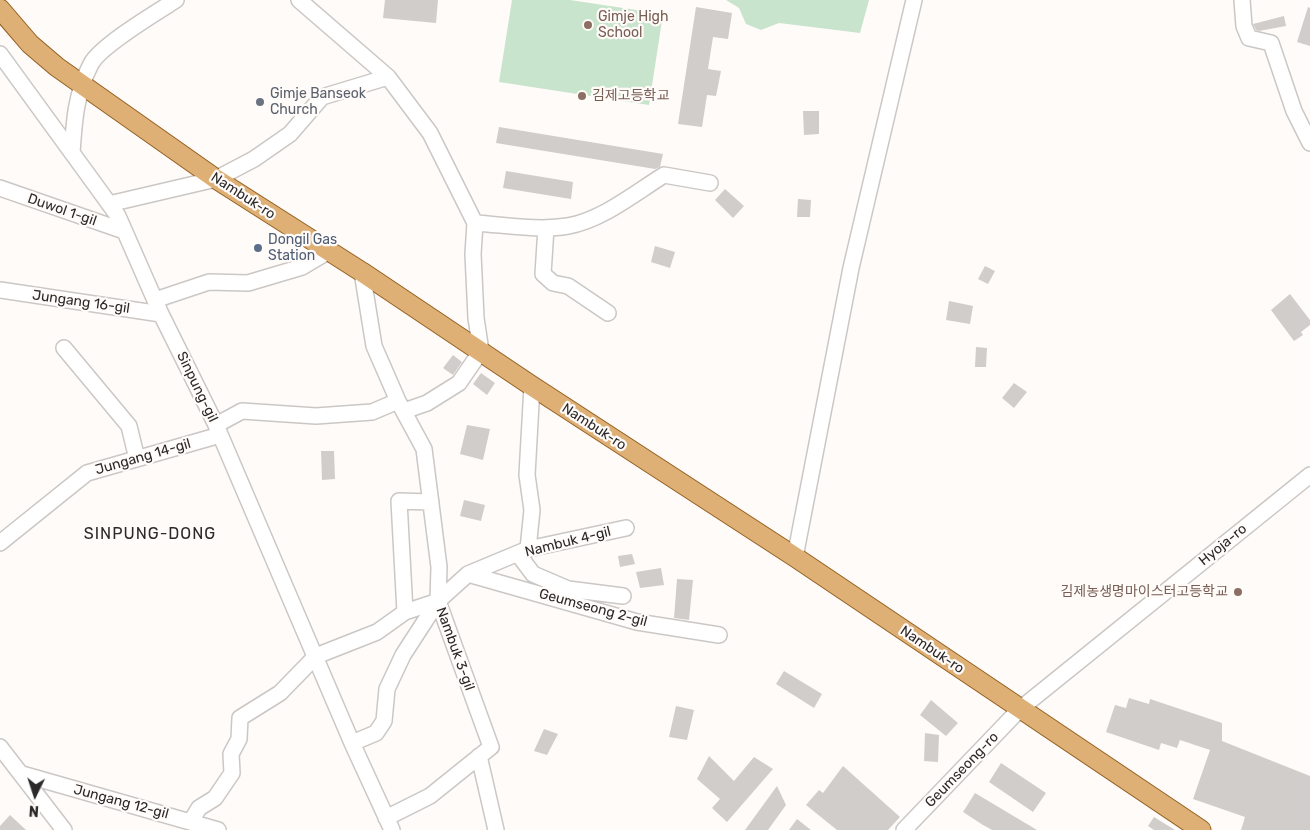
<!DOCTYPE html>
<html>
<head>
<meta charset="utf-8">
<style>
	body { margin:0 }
	#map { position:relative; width:1310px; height:830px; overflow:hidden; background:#fffbf9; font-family:Rubik,sans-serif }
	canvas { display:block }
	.north { position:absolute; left:10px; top:770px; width:50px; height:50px; -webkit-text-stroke:4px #fffbf9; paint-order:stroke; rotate:184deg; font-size:14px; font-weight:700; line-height:20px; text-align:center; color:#2b2929 }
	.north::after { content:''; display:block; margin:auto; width:18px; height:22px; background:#2b2929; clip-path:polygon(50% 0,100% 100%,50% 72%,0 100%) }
</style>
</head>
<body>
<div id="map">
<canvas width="1310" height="830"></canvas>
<div class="north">N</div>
</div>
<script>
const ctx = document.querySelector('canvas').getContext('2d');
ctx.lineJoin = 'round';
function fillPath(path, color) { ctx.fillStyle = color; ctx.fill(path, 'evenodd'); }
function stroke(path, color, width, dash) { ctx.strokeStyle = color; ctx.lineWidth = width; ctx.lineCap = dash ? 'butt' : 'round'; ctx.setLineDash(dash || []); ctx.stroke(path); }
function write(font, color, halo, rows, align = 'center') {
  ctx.font = font + ' Rubik,"Noto Sans KR",sans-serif'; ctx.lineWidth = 4.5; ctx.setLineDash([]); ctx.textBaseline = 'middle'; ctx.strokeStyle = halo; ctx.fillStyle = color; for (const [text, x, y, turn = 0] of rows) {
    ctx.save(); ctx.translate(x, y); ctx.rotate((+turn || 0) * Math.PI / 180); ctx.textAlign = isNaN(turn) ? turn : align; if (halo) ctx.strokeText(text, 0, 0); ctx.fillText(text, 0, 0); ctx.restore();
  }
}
fillPath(new Path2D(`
	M 512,0 L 570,0 L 663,14 L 649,105 L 499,82 Z
	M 726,0 L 869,0 L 860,33 L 779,23 L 761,30 L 746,24 L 739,8 Z`), '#c9e4cc');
fillPath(new Path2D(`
	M 385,0 L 438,0 L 436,23 L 383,18 Z
	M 696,7 L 732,13 L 728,39 L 713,37 L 708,69 L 721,71 L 716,96 L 707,95 L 702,127 L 678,124 Z
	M 1308,7 L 1310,8 L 1310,46 L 1297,42 Z
	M 1284,16 L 1286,26 L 1259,31 L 1256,30 L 1253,24 Z
	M 803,111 L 819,111 L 819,134 L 804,135 Z
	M 499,127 L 663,154 L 660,167 L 655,169 L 496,143 Z
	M 506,171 L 573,182 L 571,199 L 503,188 Z
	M 725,189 L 744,206 L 733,218 L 715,200 Z
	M 798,199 L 811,200 L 810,217 L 797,217 Z
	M 655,246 L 675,252 L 670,268 L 651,262 Z
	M 985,266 L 995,271 L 988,284 L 978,279 Z
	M 1290,294 L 1310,320 L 1310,325 L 1301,332 L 1303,335 L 1294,341 L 1271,310 Z
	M 949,301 L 973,306 L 970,324 L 946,320 Z
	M 976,347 L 987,348 L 986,367 L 975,367 Z
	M 453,355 L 462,362 L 453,375 L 443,368 Z
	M 481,373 L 495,383 L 487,395 L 473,384 Z
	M 1014,383 L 1027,392 L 1014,408 L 1002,398 Z
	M 467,425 L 490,429 L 483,460 L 460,454 Z
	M 321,451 L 334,451 L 335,479 L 322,480 Z
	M 464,500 L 485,505 L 481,521 L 460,516 Z
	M 632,554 L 635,564 L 620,567 L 618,556 Z
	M 661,568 L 664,585 L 640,588 L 636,572 Z
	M 677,579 L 693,580 L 689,620 L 674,618 Z
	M 784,671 L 822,694 L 814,708 L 776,684 Z
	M 1129,698 L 1149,704 L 1150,699 L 1222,723 L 1222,741 L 1310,776 L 1310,830 L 1241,830 L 1245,817 L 1193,799 L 1210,750 L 1180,740 L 1177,748 L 1161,743 L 1159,750 L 1106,732 L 1115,705 L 1126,708 Z
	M 931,700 L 958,723 L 946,736 L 920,715 Z
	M 676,706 L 694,710 L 687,740 L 669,737 Z
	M 544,729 L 558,734 L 547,755 L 534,751 Z
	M 925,733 L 939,735 L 938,762 L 924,761 Z
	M 709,756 L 734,781 L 754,757 L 773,769 L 727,822 L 712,808 L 720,799 L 697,779 Z
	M 1001,763 L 1046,793 L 1033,812 L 989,782 Z
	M 843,766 L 900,817 L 888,830 L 837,830 L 806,805 L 819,790 L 823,793 Z
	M 777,786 L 786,805 L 768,830 L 745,830 Z
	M 975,793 L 1037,830 L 992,830 L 983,825 L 963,812 Z
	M 10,815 L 26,830 L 0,830 L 0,826 Z
	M 1154,817 L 1175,830 L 1154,830 L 1148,826 Z
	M 797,819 L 811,830 L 789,830 Z`), '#d1cdcb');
const minor = new Path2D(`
	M 1242,0 L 1244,26 L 1249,38 L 1271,43 L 1294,111 L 1310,143
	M 0,54 L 118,216 L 161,314 L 216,425 L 352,743 L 392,830
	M 388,77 L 430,133 L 475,223 L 473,254 L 476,318 L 481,351 L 459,383 L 427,403 L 404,411
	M 72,153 C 74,122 76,92 91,64 C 100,46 157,12 176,0
	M 0,188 L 124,231
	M 109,204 L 216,179 L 254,159 L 290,134 L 322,97 L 388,77 L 299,0
	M 475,223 C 506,225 538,231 568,226 C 602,220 635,193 664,175 L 710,183
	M 546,228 L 543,274 L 553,283 L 568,286 L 608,313
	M 362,272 L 374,346 L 398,401 L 424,449 L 439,567 L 438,601 L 491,747 L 430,796 L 386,818
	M 0,290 L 161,314
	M 155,300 L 209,282 L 248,283 L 302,267 L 329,251
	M 64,348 L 129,426 L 137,459
	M 216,425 L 242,411 L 316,416 L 372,412 L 398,401
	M 0,543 L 87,473 L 220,435
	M 528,549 L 532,510 L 527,475 L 532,386
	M 518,554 L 533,574 L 568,589 L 623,596
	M 795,557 L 851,268 L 914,0
	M 468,574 L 637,622 L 719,635
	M 405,612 L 399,501 L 431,502
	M 352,743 L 376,733 L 384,721 L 387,689 L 403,655 L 438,601
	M 0,747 L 64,830
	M 479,756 L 496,830
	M 22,774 L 218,830
	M 191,821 L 199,808 L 215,798 L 232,773 L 231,754 L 239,739 L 240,718 L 280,693 L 316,656 L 377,632 L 405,612 L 438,601 L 468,574 L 528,549 L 626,528
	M 904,830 L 1020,709 L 1310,475`);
const major = new Path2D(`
	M 0,9 L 30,44 L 57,67 L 216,179 L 362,272 L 532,386 L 795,557 L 1201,830`);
stroke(minor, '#cbc7c5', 18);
stroke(major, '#925f1f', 21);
stroke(minor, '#fff', 15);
stroke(major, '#dfb076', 19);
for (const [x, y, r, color] of [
	[588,25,5,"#8d6e63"],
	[582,96,5,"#8d6e63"],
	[260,102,5,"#6b7280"],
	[258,248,5,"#5c6f8a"],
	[1238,592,5,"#8d6e63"]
]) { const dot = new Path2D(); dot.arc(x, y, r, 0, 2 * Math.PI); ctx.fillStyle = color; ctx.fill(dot); stroke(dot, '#fffbf9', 2); }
write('14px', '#785e54', '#fffbf9', [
	["Gimje High",598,17],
	["School",598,33],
	["김제고등학교",592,96],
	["김제농생명마이스터고등학교",1228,592,"right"]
], 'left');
write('14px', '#5b616d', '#fffbf9', [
	["Gimje Banseok",270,94],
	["Church",270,110]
], 'left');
write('14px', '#2b2929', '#fffbf9', [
	["Nambuk-ro",243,196,33],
	["Duwol 1-gil",62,210,19],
	["Jungang 16-gil",81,302,8],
	["Sinpung-gil",197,387,64],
	["Nambuk-ro",594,427,33],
	["Jungang 14-gil",143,457,-16],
	["Nambuk 4-gil",568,542,-14],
	["Hyoja-ro",1223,545,-39],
	["Geumseong 2-gil",593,608,15],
	["Nambuk 3-gil",455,649,70],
	["Nambuk-ro",932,650,34],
	["Geumseong-ro",962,770,-46],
	["Jungang 12-gil",121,802,15]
]);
write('14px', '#4e5e75', '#fffbf9', [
	["Dongil Gas",268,240],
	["Station",268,256]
], 'left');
ctx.letterSpacing = '1px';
write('16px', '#2b2929', '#fffbf9', [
	["SINPUNG-DONG",150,534]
]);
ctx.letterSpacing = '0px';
</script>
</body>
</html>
